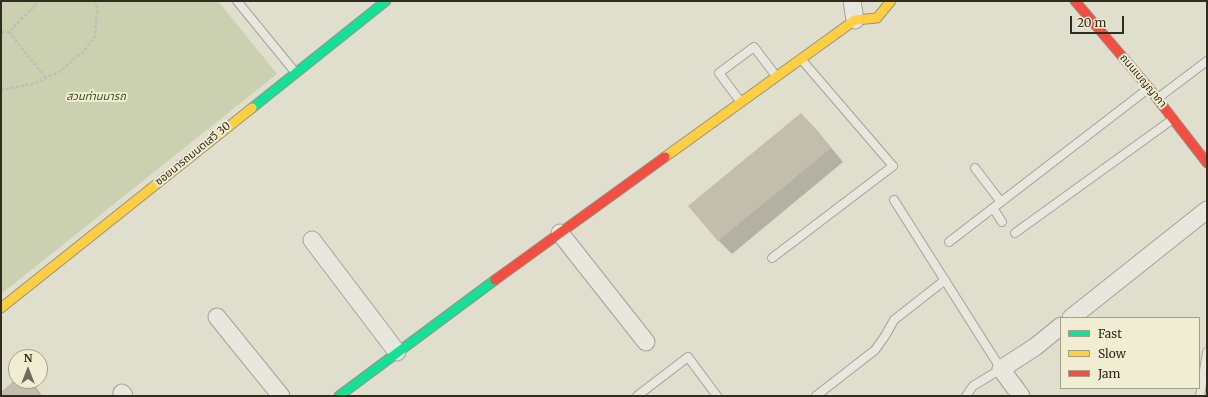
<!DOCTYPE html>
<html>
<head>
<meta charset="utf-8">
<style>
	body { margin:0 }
	#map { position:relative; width:1208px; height:397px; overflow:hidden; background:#e0decc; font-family:Merriweather,serif }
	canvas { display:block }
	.frame { position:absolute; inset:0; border:2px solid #322c1f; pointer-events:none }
	.legend { position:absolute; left:1060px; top:317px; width:140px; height:72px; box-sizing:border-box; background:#f1edd3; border:1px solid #a5a08b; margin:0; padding:5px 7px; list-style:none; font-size:12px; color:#322c1f }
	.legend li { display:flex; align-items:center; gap:8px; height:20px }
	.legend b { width:20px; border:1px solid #a5a08b }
	.north { position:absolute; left:8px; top:349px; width:40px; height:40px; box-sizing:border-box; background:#f1edd3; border:1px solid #a5a08b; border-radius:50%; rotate:0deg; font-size:11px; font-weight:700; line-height:16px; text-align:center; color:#322c1f }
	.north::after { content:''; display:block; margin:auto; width:14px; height:18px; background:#6f6a5c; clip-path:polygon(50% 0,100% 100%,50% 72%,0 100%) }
	.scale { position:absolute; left:1070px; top:16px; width:54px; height:18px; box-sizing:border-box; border:2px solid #322c1f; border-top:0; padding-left:5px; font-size:12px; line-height:14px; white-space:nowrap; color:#322c1f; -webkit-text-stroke:3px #f1edd3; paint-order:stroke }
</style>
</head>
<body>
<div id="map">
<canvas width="1208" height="397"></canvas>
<div class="frame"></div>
<ul class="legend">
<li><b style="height:5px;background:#16e098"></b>Fast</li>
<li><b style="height:5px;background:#ffcf43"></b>Slow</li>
<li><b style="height:5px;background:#f24e42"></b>Jam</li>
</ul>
<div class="north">N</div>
<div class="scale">20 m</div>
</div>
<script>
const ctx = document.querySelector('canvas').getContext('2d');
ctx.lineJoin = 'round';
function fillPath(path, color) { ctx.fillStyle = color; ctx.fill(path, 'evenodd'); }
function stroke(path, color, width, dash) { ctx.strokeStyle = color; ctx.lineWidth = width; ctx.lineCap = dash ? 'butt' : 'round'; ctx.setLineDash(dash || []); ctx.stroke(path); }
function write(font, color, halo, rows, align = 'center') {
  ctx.font = font + ' Merriweather,"Noto Sans Thai",serif'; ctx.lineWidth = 4; ctx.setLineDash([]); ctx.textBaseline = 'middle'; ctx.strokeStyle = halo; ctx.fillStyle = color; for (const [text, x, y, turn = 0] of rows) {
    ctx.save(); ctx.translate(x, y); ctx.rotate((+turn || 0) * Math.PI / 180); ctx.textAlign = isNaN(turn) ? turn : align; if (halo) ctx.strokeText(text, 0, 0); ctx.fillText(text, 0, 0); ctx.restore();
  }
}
fillPath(new Path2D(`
	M 1,1 L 218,1 L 277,74 L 1,294 Z`), '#cad0b0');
fillPath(new Path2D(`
	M 801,114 L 814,127 L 843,162 L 732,254 L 719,241 L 690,206 Z
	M 16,380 L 32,381 L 42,396 L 1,396 L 1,390 L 3,392 Z`), '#0003');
fillPath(new Path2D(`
	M 801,113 L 831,148 L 718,241 L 688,206 Z
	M 16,379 L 16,381 L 30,381 L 40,396 L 1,396 L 1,392 Z`), '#c3bdad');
const lane = new Path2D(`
	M 237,1 L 295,72
	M 1158,98 L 1207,61
	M 740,101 L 719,73 L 754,47 L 776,76
	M 975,168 L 1001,202
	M 894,200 L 1001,369 L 973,386 L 966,396
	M 993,208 L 1002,222
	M 1015,233 L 1173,119
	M 949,242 L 1149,88
	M 772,258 L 893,166 L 801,59
	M 637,396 L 688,357 L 717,396
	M 816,396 L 875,350 L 885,336 L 894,320 L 945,280
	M 1200,396 L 1207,352`);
const street = new Path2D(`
	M 852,1 L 855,20
	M 560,233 L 646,342
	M 312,240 L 397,352
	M 217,317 L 281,396
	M 1071,318 L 1207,210
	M 122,393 L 124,396
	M 1021,396 L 1001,369 L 1035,347 L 1061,326`);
const fast = new Path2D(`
	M 252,108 L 386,1
	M 339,396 L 495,280`);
const slow = new Path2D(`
	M 665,157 L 855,20 L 877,18 L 891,1
	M 1,308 L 252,108`);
const jam = new Path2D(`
	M 1075,1 L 1149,88 L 1207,163
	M 495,280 L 665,157`);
stroke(lane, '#a5a296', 10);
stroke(street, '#a5a296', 19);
stroke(fast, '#959285', 11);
stroke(slow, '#959285', 11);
stroke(jam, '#959285', 11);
stroke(new Path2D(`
	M 9,32 L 46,78
	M 1,33 L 9,32 L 39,1
	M 1,90 L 32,84 L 59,72 L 84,51 L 95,36 L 97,12 L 96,1`), '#c1bfb4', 2.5, [3, 2]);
stroke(lane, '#e8e7dd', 8);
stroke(street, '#e8e7dd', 17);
stroke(fast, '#16e098', 9);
stroke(slow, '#ffcf43', 9);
stroke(jam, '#f24e42', 9);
write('11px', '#322c1f', '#f1edd3', [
	["ถนนเบญญาภา",1143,81,50],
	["ซอยนารถมนตเสวี 30",193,154,-39]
]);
write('italic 11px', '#3d4c28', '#f1edd3', [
	["สวนท่านนารถ",96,97]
]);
</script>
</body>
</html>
